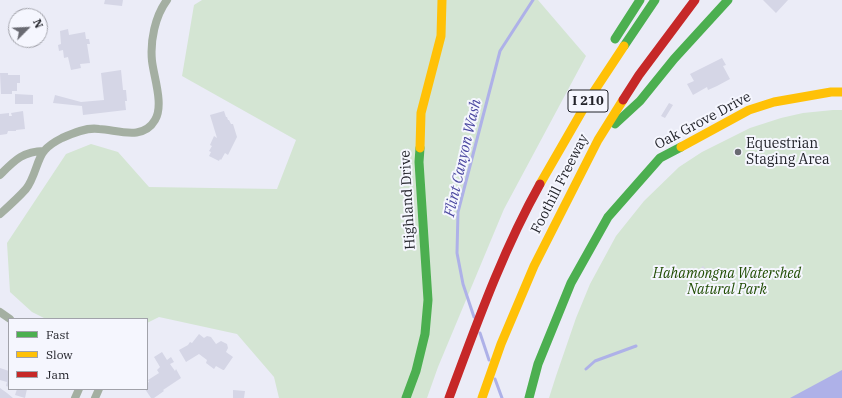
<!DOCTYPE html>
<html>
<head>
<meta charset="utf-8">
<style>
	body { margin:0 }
	#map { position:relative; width:842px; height:398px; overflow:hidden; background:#ebecf7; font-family:"IBM Plex Serif",serif }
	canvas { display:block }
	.legend { position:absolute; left:8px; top:318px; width:140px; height:72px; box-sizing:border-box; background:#f5f6fe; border:1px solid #a1a2aa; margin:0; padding:5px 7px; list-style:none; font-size:12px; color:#23242b }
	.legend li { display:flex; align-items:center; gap:8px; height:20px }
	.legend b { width:20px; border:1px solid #a1a2aa }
	.north { position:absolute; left:8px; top:8px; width:40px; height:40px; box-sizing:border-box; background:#f5f6fe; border:1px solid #a1a2aa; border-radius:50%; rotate:66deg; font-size:11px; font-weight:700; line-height:16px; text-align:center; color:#23242b }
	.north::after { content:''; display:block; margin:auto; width:14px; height:18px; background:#696a72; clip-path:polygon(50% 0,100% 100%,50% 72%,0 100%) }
</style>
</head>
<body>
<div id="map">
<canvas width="842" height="398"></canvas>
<ul class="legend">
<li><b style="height:5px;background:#4caf50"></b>Fast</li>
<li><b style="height:5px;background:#ffc107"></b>Slow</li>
<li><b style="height:5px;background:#c62828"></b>Jam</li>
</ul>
<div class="north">N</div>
</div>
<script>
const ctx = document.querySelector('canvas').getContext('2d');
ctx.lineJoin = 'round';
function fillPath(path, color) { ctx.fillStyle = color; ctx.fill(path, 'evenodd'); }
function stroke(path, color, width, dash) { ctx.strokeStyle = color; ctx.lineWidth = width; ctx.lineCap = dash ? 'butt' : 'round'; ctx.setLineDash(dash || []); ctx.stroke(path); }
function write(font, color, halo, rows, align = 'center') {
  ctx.font = font + ' "IBM Plex Serif",serif'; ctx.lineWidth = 4; ctx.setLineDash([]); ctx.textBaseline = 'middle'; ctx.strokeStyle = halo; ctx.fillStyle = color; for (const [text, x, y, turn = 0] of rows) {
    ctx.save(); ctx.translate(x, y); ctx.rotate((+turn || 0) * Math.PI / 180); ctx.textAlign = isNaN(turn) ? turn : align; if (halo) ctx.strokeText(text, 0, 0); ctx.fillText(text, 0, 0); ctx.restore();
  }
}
fillPath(new Path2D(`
	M 202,0 L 538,0 L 586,56 L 504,209 L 438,367 L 427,398 L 279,398 L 274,377 L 237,334 L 159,317 L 147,323 L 147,319 L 46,319 L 32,312 L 10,292 L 7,243 L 66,154 L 91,144 L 118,152 L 149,187 L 277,189 L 296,140 L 182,76 L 194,5 Z
	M 833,110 L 842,110 L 842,398 L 549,398 L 556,376 L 576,318 L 590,284 L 616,236 L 644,201 L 679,167 L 702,152 L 750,128 L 781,118 L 803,113 Z`), '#d4e5d3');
fillPath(new Path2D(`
	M 842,370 L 842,398 L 790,398 Z`), '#aeb1e8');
stroke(new Path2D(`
	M 474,317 L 463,284 L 457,253 L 458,212 L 500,51 L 533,0
	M 480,333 L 489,360
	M 586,369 L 595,361 L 636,346
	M 495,379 L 502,398`), '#aeb1e8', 3);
fillPath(new Path2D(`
	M 105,0 L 123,0 L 122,6 L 104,4 Z
	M 763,0 L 788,0 L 776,13 Z
	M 68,29 L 69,35 L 85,32 L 86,39 L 89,39 L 90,44 L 87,44 L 90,63 L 80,64 L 81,68 L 71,70 L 68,57 L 64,58 L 63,50 L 59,51 L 58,45 L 61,44 L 60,31 Z
	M 722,58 L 726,65 L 723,66 L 730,79 L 717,86 L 708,90 L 707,87 L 693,95 L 687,84 L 694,81 L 690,74 Z
	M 121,70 L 123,90 L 126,90 L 127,101 L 125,101 L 126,110 L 83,115 L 82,106 L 53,103 L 55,95 L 81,102 L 104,100 L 101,73 Z
	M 0,73 L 8,73 L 8,75 L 20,75 L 20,83 L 17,83 L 17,91 L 12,91 L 12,94 L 1,94 Z
	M 15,94 L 33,95 L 33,104 L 15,104 Z
	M 669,103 L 673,105 L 665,118 L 661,116 Z
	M 23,111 L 25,129 L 16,130 L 16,131 L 8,131 L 7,134 L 0,135 L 0,114 L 9,113 L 9,116 L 12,116 L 11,113 Z
	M 224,111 L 226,117 L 227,117 L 228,120 L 229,120 L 231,124 L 233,124 L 237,137 L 228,155 L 225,153 L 221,160 L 220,159 L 219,161 L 209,156 L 211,152 L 209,151 L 212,146 L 210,145 L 214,136 L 217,138 L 210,115 Z
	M 703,266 L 706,269 L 705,270 L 707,272 L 704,275 L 699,270 Z
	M 199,334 L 204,338 L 207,336 L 211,337 L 216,344 L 221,341 L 227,344 L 228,348 L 226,352 L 233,357 L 224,370 L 223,370 L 216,366 L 214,369 L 206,363 L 207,360 L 199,354 L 186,362 L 179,350 L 188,345 L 190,342 L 192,343 Z
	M 162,352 L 167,360 L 171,357 L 174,362 L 170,364 L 175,371 L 176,369 L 181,378 L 163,390 L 164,391 L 154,398 L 151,398 L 145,389 L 147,389 L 147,383 L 149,382 L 148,380 L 159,373 L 157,370 L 160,367 L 154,357 Z
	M 0,368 L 9,371 L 9,387 L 6,386 L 7,382 L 0,380 Z
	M 0,388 L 7,393 L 13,398 L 0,398 Z
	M 17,389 L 27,389 L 25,398 L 15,395 Z
	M 233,390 L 245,391 L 244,398 L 233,398 Z`), '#d5d6e6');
stroke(new Path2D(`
	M 0,175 C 14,161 23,151 44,151
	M 0,214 C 9,206 18,198 26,189 C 35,178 37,159 44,151 C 48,146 56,141 62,138 C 73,133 87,127 99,129 C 118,130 143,141 155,120 C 164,105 154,78 152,61 C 150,41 155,16 167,0
	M 0,312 L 10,319
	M 75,398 L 79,389
	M 95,398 L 99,389`), '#a4afa2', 8);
stroke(new Path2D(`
	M 615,39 L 640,0
	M 624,46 L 655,0
	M 615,124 L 640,101 L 674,59 L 728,0
	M 406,398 L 416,371 L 425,334 L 428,300 L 419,162 L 420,148
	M 529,398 L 538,364 L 571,283 L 608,217 L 660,158 L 681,147`), '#4caf50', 9);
stroke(new Path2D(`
	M 681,147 L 749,110 L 774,102 L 831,92 L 842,92
	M 420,148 L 421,113 L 441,36 L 442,0
	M 540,184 L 589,99 L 624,46
	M 482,398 L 501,344 L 534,266 L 598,140 L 623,100`), '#ffc107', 9);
stroke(new Path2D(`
	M 623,100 L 639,75 L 695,0
	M 449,398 C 476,326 502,252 540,184`), '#c62828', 9);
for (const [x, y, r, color] of [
	[738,152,4,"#696a72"]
]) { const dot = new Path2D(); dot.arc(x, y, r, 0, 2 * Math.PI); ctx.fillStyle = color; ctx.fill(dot); stroke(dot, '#f5f6fe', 1.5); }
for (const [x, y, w] of [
	[588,101,40]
]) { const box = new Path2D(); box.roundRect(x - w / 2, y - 11, w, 22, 3); ctx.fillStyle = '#f5f6fe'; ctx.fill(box); stroke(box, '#23242b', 1); }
write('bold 13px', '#23242b', null, [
	["I 210",588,101]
]);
write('14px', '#23242b', '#f5f6fe', [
	["Oak Grove Drive",703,121,-28],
	["Foothill Freeway",560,184,-63],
	["Highland Drive",408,200,-93]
]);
write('14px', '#23242b', '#f5f6fe', [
	["Equestrian",746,144],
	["Staging Area",746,160]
], 'left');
write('italic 14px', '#214d04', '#f5f6fe', [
	["Hahamongna Watershed",727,274],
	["Natural Park",727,290]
]);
write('italic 15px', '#4b48a0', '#f5f6fe', [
	["Flint Canyon Wash",463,158,-77]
]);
</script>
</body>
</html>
